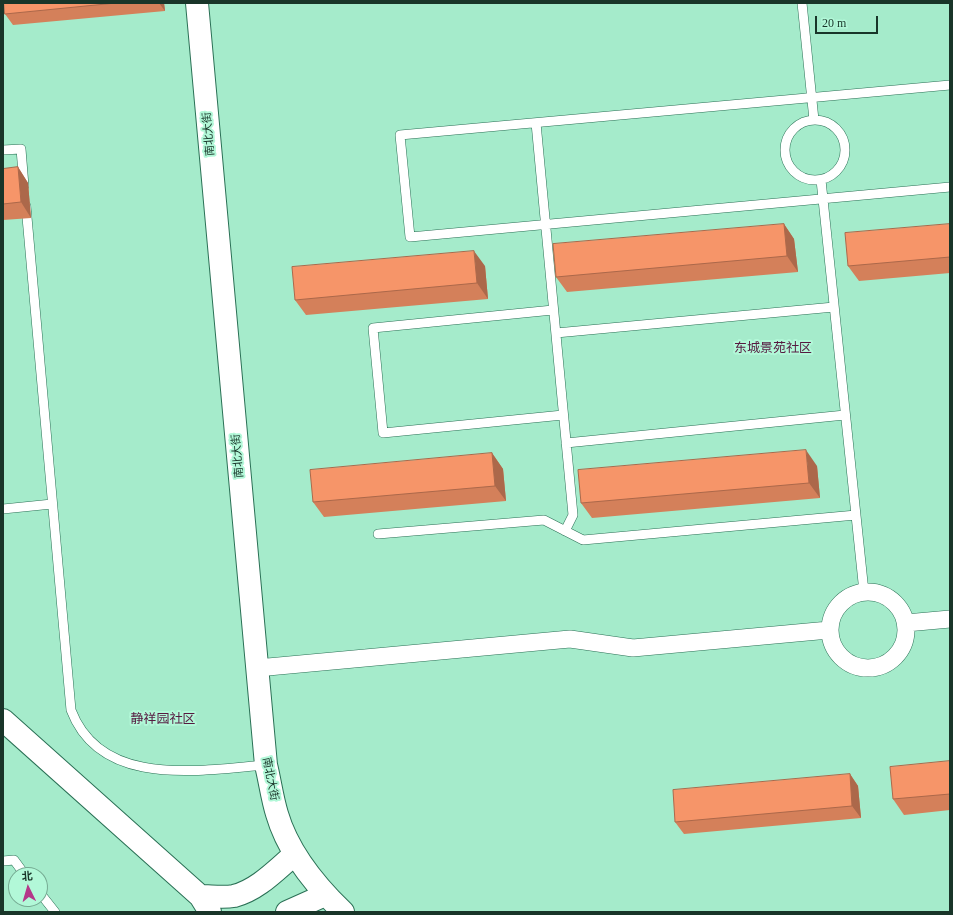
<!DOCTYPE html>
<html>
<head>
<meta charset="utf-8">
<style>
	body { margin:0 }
	#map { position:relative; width:953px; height:915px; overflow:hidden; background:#a5ebcb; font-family:"Times New Roman","Noto Sans SC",serif }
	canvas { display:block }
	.frame { position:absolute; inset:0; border:4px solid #193529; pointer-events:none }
	.north { position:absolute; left:8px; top:867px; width:40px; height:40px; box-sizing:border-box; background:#b2f8d8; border:1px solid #75aa92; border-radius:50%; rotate:355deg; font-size:11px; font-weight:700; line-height:16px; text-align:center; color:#193529 }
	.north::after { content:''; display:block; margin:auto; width:14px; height:18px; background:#b43889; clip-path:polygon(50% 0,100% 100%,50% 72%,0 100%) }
	.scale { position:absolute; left:815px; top:16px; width:63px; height:18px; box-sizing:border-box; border:2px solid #193529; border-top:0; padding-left:5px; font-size:12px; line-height:14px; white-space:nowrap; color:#193529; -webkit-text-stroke:3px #b2f8d8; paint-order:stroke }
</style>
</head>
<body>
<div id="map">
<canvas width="953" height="915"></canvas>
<div class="frame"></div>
<div class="north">北</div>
<div class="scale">20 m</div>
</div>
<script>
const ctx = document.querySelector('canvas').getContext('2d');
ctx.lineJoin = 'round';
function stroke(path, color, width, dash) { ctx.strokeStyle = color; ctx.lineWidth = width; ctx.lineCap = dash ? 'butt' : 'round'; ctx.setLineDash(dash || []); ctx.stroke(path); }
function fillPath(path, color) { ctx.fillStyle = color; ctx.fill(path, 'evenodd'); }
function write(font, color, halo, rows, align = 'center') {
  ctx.font = font + ' "Times New Roman","Noto Sans SC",serif'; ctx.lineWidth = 4; ctx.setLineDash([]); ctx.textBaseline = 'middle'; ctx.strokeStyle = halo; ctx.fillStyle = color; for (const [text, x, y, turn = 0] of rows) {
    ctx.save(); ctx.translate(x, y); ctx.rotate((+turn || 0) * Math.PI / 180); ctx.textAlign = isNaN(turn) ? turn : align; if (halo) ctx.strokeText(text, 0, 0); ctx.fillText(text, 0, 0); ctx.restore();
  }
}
const lane = new Path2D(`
	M 802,3 L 814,120
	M 950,85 L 400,135 L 410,237 L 950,187
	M785 150a30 30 0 1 1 60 0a30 30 0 1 1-60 0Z
	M 536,123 L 573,515 L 565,531
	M 3,150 L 21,149 L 24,186
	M 821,180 L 864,592
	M 26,206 L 71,710 C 101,789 200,770 266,765
	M 553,310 L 373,328 L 383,433 L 563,415
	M 556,333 L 834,307
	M 566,443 L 845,415
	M 3,509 L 52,504
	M 378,534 L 544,520 L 583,540 L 856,515
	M 3,861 L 14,860 L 25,875
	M 40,893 L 55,912`);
const street = new Path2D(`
	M830 630a38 38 0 1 1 76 0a38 38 0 1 1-76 0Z
	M 906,623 L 950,619
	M 257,668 L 570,639 L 633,648 L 829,630`);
const secondary = new Path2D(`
	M 197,3 L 266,765 C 270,781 272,798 277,814 C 288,852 315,885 343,912
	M 3,720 L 200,896 L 210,912
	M 200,896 C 211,896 223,898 234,896 C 258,890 277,869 295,854
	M 287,912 L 325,895`);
stroke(lane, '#2a7055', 10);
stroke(street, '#2a7055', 18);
stroke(secondary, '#2a7055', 24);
stroke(lane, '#fff', 9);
stroke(street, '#fff', 17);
stroke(secondary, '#fff', 22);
fillPath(new Path2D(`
	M 4,3 L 164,3 L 165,11 L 13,25 L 5,14 Z
	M 18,167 L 28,183 L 31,218 L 3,220 L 3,169 Z
	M 784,224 L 794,239 L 798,272 L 567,292 L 556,277 Z
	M 950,224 L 950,273 L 859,281 L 848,266 Z
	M 485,266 L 488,299 L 306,315 L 295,300 Z
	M 492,453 L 503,469 L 506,501 L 324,517 L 313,502 Z
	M 817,466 L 820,498 L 592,518 L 581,503 Z
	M 950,761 L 950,810 L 904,815 L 893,799 Z
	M 850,774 L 858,786 L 861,818 L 684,834 L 675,822 Z`), '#d4805a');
fillPath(new Path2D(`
	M 159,3 L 164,3 L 165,11 Z
	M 18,167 L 28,183 L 31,218 L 21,202 Z
	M 784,224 L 794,239 L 798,272 L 787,256 Z
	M 474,251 L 485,266 L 488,299 L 477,283 Z
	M 806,450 L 817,466 L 820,498 L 809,483 Z
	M 492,453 L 503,469 L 506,501 L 495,486 Z
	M 850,774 L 858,786 L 861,818 L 852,806 Z`), '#ac684a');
const building = new Path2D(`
	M 4,3 L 116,3 L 5,14 Z
	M 18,167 L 21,202 L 3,204 L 3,169 Z
	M 784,224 L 787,256 L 556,277 L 553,244 Z
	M 950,224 L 950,257 L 848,266 L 845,233 Z
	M 474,251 L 477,283 L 295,300 L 292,267 Z
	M 806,450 L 809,483 L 581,503 L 578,470 Z
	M 492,453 L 495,486 L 313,502 L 310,470 Z
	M 950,761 L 950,794 L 893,799 L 890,767 Z
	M 850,774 L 852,806 L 675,822 L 673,790 Z`);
fillPath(building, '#f69569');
stroke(building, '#ac684a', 1);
write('11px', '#193529', '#b2f8d8', [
	["南北大街",209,134,-95],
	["南北大街",238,456,-95],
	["南北大街",270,779,79]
]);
write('13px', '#561a40', '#b2f8d8', [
	["东城景苑社区",773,349],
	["静祥园社区",163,720]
]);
</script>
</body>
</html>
